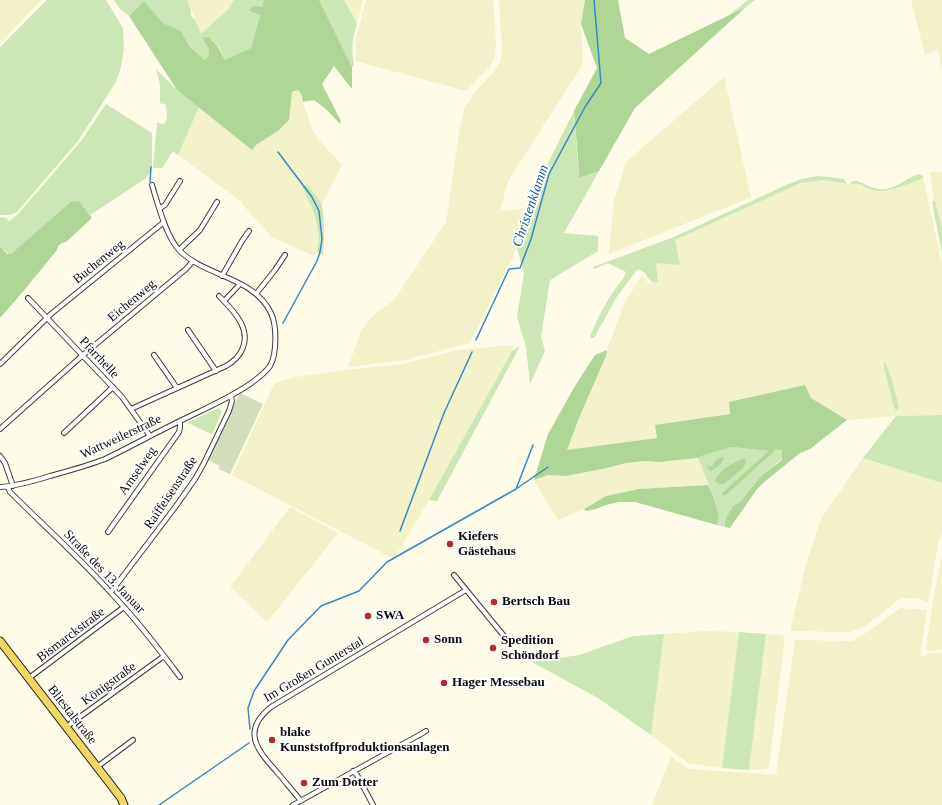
<!DOCTYPE html>
<html>
<head>
<meta charset="utf-8">
<style>
	body { margin:0 }
	canvas { display:block; background:#fefbe8 }
</style>
</head>
<body>
<canvas width="942" height="805"></canvas>
<script>
const ctx = document.querySelector('canvas').getContext('2d');
ctx.lineJoin = 'round';
function fillPath(path, color) { ctx.fillStyle = color; ctx.fill(path, 'evenodd'); }
function stroke(path, color, width, dash) { ctx.strokeStyle = color; ctx.lineWidth = width; ctx.lineCap = dash ? 'butt' : 'round'; ctx.setLineDash(dash || []); ctx.stroke(path); }
function write(font, color, halo, rows, align = 'center') {
  ctx.font = font + ' "Times New Roman",serif'; ctx.lineWidth = 4; ctx.setLineDash([]); ctx.textBaseline = 'middle'; ctx.strokeStyle = halo; ctx.fillStyle = color; for (const [text, x, y, turn = 0] of rows) {
    ctx.save(); ctx.translate(x, y); ctx.rotate((+turn || 0) * Math.PI / 180); ctx.textAlign = isNaN(turn) ? turn : align; if (halo) ctx.strokeText(text, 0, 0); ctx.fillText(text, 0, 0); ctx.restore();
  }
}
fillPath(new Path2D(`
	M 0,0 L 42,0 L 24,18 L 0,44 Z
	M 187,0 L 234,0 L 228,8 L 201,35 L 195,20 L 194,16 L 192,11 L 191,10 Z
	M 344,0 L 363,0 L 357,22 Z
	M 366,0 L 493,0 L 496,41 L 495,57 L 491,64 L 489,68 L 466,91 L 356,61 L 356,39 Z
	M 499,0 L 585,0 L 581,24 L 583,64 L 508,181 L 500,211 L 531,208 L 517,248 L 470,343 L 404,360 L 348,367 L 361,331 L 374,315 L 394,300 L 446,222 L 459,133 L 465,107 L 474,93 L 493,73 L 500,63 L 502,53 Z
	M 911,0 L 942,0 L 942,74 L 938,50 L 925,55 Z
	M 724,77 L 751,197 L 737,203 L 609,254 L 614,201 L 626,162 Z
	M 297,90 L 299,91 L 302,96 L 303,102 L 312,129 L 319,140 L 342,165 L 322,204 L 311,191 L 308,185 L 302,187 L 312,208 L 319,238 L 317,252 L 314,256 L 272,237 L 243,205 L 242,202 L 178,155 L 199,107 L 252,150 L 256,145 L 278,131 L 289,120 L 292,92 Z
	M 933,172 L 939,172 L 942,173 L 942,227 L 936,201 L 934,201 L 930,173 Z
	M 923,178 L 942,264 L 942,415 L 896,416 L 847,420 L 811,398 L 805,385 L 729,403 L 730,414 L 656,425 L 657,438 L 567,450 L 579,418 L 606,356 L 607,350 L 625,302 L 642,275 L 649,284 L 658,282 L 656,263 L 675,240 L 801,183 L 825,180 L 850,185 L 854,183 L 858,184 L 883,191 L 890,190 Z
	M 513,345 L 512,351 L 429,500 L 394,559 L 232,475 L 274,384 L 285,380 L 296,377 L 346,370 L 404,364 L 457,350 Z
	M 698,458 L 708,485 L 639,489 L 606,496 L 584,509 L 558,520 L 534,480 L 548,475 L 566,476 L 607,468 L 626,463 L 645,461 L 659,462 Z
	M 863,458 L 942,483 L 942,531 L 938,544 L 928,603 L 917,598 L 901,598 L 865,626 L 850,632 L 790,631 L 805,568 L 821,519 Z
	M 290,507 L 338,533 L 267,622 L 230,587 Z
	M 942,556 L 942,650 L 928,651 L 926,648 L 935,588 Z
	M 900,608 L 927,610 L 920,656 L 924,657 L 928,654 L 942,652 L 942,805 L 652,805 L 671,757 L 689,769 L 776,775 L 795,640 L 852,641 L 872,629 Z
	M 707,631 L 739,632 L 722,768 L 688,763 L 651,735 L 664,634 Z
	M 766,634 L 782,635 L 785,638 L 769,766 L 766,769 L 749,770 Z`), '#f2f1ca');
fillPath(new Path2D(`
	M 47,0 L 106,0 L 123,28 L 124,48 L 121,67 L 118,76 L 114,85 L 78,141 L 17,212 L 11,215 L 0,215 L 0,47 Z
	M 114,0 L 187,0 L 191,10 L 191,16 L 195,20 L 201,34 L 228,9 L 234,0 L 264,0 L 262,7 L 250,11 L 260,14 L 251,48 L 225,60 L 220,49 L 212,39 L 208,47 C 210,52 209,56 205,60 L 190,47 L 181,31 L 163,23 L 144,1 L 129,16 L 120,9 Z
	M 319,0 L 344,0 L 357,23 C 352,40 351,47 354,65 L 352,67 Z
	M 748,0 L 755,0 L 746,7 L 728,16 Z
	M 156,69 L 177,90 L 199,107 L 178,155 L 173,151 L 162,168 L 153,168 L 157,123 L 164,124 L 167,118 L 166,105 L 160,103 L 160,85 Z
	M 106,104 L 152,133 L 152,170 L 145,179 L 90,215 L 79,201 L 11,254 L 8,254 L 0,246 L 0,217 L 7,218 L 8,221 L 9,222 L 19,213 L 81,141 Z
	M 574,111 L 579,178 L 599,171 L 564,233 L 598,236 L 598,251 L 550,280 L 541,337 L 545,351 L 530,384 L 526,347 L 517,317 L 524,274 L 517,248 L 544,171 Z
	M 918,174 L 923,176 L 923,178 C 910,183 891,192 877,191 C 867,190 859,180 850,185 C 851,181 853,181 856,181 C 863,183 870,187 877,189 C 892,192 905,179 918,174 Z
	M 818,176 L 830,177 L 844,179 L 847,184 L 825,180 L 801,183 L 675,240 L 680,265 L 656,263 L 658,282 L 653,283 L 648,278 L 646,274 L 639,269 L 636,271 L 616,298 L 594,338 L 591,338 L 590,336 C 597,320 604,305 614,291 C 617,285 624,280 626,272 L 608,263 L 594,269 L 593,267 L 674,237 L 784,186 L 801,179 Z
	M 305,185 L 308,185 C 311,191 317,196 321,203 C 325,211 324,245 323,255 L 317,252 L 319,238 L 316,221 L 312,208 L 302,187 Z
	M 935,200 L 942,227 L 942,253 L 932,202 Z
	M 520,346 L 437,501 L 429,500 L 512,351 Z
	M 884,362 L 885,362 L 891,377 L 899,407 L 897,410 L 896,410 L 894,408 L 884,367 Z
	M 219,408 L 221,411 L 221,413 L 213,433 L 211,434 L 188,423 L 188,422 Z
	M 942,415 L 942,483 L 863,458 L 896,416 Z
	M 732,447 L 770,451 L 722,493 L 723,495 L 726,495 L 774,448 L 782,450 L 782,459 L 761,476 L 741,501 L 733,506 L 725,520 L 725,527 L 717,525 L 719,516 L 712,493 L 698,458 L 704,455 Z
	M 739,632 L 766,634 L 749,770 L 722,768 Z
	M 664,634 L 651,735 L 598,698 L 532,662 L 579,655 L 633,636 Z`), '#cce6b5');
fillPath(new Path2D(`
	M 264,0 L 319,0 L 352,67 L 352,89 L 334,66 L 322,84 L 341,121 L 340,124 L 327,110 L 314,100 L 303,102 L 302,96 L 299,91 L 297,90 L 292,92 L 289,120 L 278,131 L 256,145 L 252,150 L 177,90 L 129,16 L 144,1 L 163,23 L 181,31 L 190,47 L 205,60 C 213,52 207,46 203,38 L 208,37 C 217,43 220,51 225,60 L 251,48 L 260,15 L 250,11 L 249,10 L 254,6 L 262,7 Z
	M 585,0 L 618,0 L 625,38 L 649,54 L 746,7 L 635,108 L 599,171 L 579,178 L 578,158 L 574,111 L 597,68 L 581,24 Z
	M 79,201 L 92,218 L 66,242 L 62,243 L 58,246 L 57,250 L 21,294 L 0,318 L 0,246 L 7,254 L 11,254 L 71,202 Z
	M 607,350 L 606,356 L 579,418 L 567,450 L 657,438 L 655,425 L 730,414 L 729,402 L 805,385 L 811,398 L 847,420 L 810,449 L 800,453 L 763,483 L 757,489 L 730,528 L 725,527 L 725,520 L 733,506 L 741,501 L 761,476 L 782,460 L 782,450 L 774,449 L 774,451 L 726,495 L 723,495 L 722,493 L 769,451 L 732,447 L 704,455 L 698,458 L 659,462 L 645,461 L 626,463 L 607,468 L 566,476 L 548,475 L 534,480 L 548,434 L 575,386 L 595,355 Z
	M 721,457 L 724,458 C 722,464 716,468 711,471 L 707,468 L 708,466 L 712,467 L 715,461 Z
	M 744,458 L 746,461 L 744,467 L 724,484 L 720,484 L 717,483 L 715,480 C 718,476 720,472 724,469 C 728,466 739,460 744,458 Z
	M 708,485 L 712,493 L 719,516 L 717,525 L 635,502 L 619,502 L 606,505 L 596,509 L 586,511 L 584,509 L 606,496 L 639,489 Z`), '#afd695');
fillPath(new Path2D(`
	M 240,393 L 263,404 L 230,474 L 218,469 L 220,466 L 208,460 Z`), '#d1ddbc');
stroke(new Path2D(`
	M 278,152 L 312,197 L 319,211 L 322,239 L 320,252 L 317,261 L 283,323
	M 150,182 L 151,167
	M 476,340 L 509,269 L 520,268 L 531,239 L 549,174 L 585,107 L 601,83 L 594,0
	M 516,489 L 533,445
	M 400,531 L 444,413 L 472,352
	M 250,729 L 248,708 L 254,691 L 288,640 L 321,606 L 359,591 L 387,562 L 516,489 L 548,467
	M 159,805 L 249,743`), '#3a87c6', 1.5);
const minor = new Path2D(`
	M 160,208 L 165,205 L 180,181
	M 179,250 L 200,230 L 217,202
	M 222,276 L 242,241 L 249,231
	M 256,294 L 275,270 L 285,255
	M 28,298 L 122,397 L 150,436
	M 224,301 L 240,284
	M 188,330 L 216,371
	M 154,355 L 177,388
	M 0,364 L 51,314 L 164,222
	M 131,409 L 226,366 C 242,357 250,341 241,323 C 236,313 227,304 219,296
	M 0,429 L 83,355 L 186,269 L 193,261
	M 64,433 L 113,387
	M 0,456 L 5,463 L 13,486
	M 0,487 C 17,486 34,481 50,476 C 68,471 87,466 105,459 C 130,447 155,433 180,421 C 204,409 228,399 250,384 C 257,379 265,373 270,366 C 277,354 277,326 271,313 C 254,277 206,277 180,251 C 166,237 158,204 152,185
	M 8,487 L 10,492 C 44,526 80,558 112,594 C 137,620 158,648 180,677
	M 108,532 L 179,432 L 180,427 L 180,421
	M 454,575 L 504,636
	M 111,592 L 176,506 L 195,479 L 204,463 L 229,411 L 232,401 L 231,396
	M 29,678 L 124,607
	M 66,727 L 164,656
	M 97,767 L 133,740
	M 353,771 L 357,775 L 373,805
	M 301,801 C 293,791 285,782 277,772 C 257,750 241,731 271,707 L 466,590
	M 293,805 L 421,734 L 426,731`);
const primary = new Path2D(`
	M 0,641 L 111,785 L 121,798 L 124,805`);
stroke(minor, '#3d3d3d', 6);
stroke(primary, '#1b1b1b', 9);
stroke(minor, '#fff', 4);
stroke(primary, '#f3d764', 7);
for (const [x, y, r, color] of [
	[450,544,4,"#b32a2a"],
	[494,602,4,"#b32a2a"],
	[368,616,4,"#b32a2a"],
	[426,640,4,"#b32a2a"],
	[493,648,4,"#b32a2a"],
	[444,683,4,"#b32a2a"],
	[272,740,4,"#b32a2a"],
	[304,783,4,"#b32a2a"]
]) { const dot = new Path2D(); dot.arc(x, y, r, 0, 2 * Math.PI); ctx.fillStyle = color; ctx.fill(dot); stroke(dot, '#fff', 1.5); }
write('13px', '#0a0a0a', '#fff', [
	["Buchenweg",99,262,-39],
	["Eichenweg",132,301,-40],
	["Pfarrhelle",99,358,47],
	["Wattweilerstraße",121,437,-25],
	["Amselweg",138,471,-55],
	["Raiffeisenstraße",171,493,-56],
	["Straße des 13. Januar",104,572,46],
	["Bismarckstraße",71,635,-37],
	["Im Großen Gunterstal",314,670,-31],
	["Königstraße",109,684,-36],
	["Bliestalstraße",72,715,52]
]);
write('bold 13px', '#0a0a0a', '#fff', [
	["Kiefers",458,537],
	["Gästehaus",458,552],
	["Bertsch Bau",502,602],
	["SWA",376,616],
	["Sonn",434,640],
	["Spedition",501,641],
	["Schöndorf",501,656],
	["Hager Messebau",452,683],
	["blake",280,733],
	["Kunststoffproduktionsanlagen",280,748],
	["Zum Dotter",312,783]
], 'left');
write('italic 14px', '#1a5995', '#fff', [
	["Christenklamm",531,206,-71]
]);
</script>
</body>
</html>
